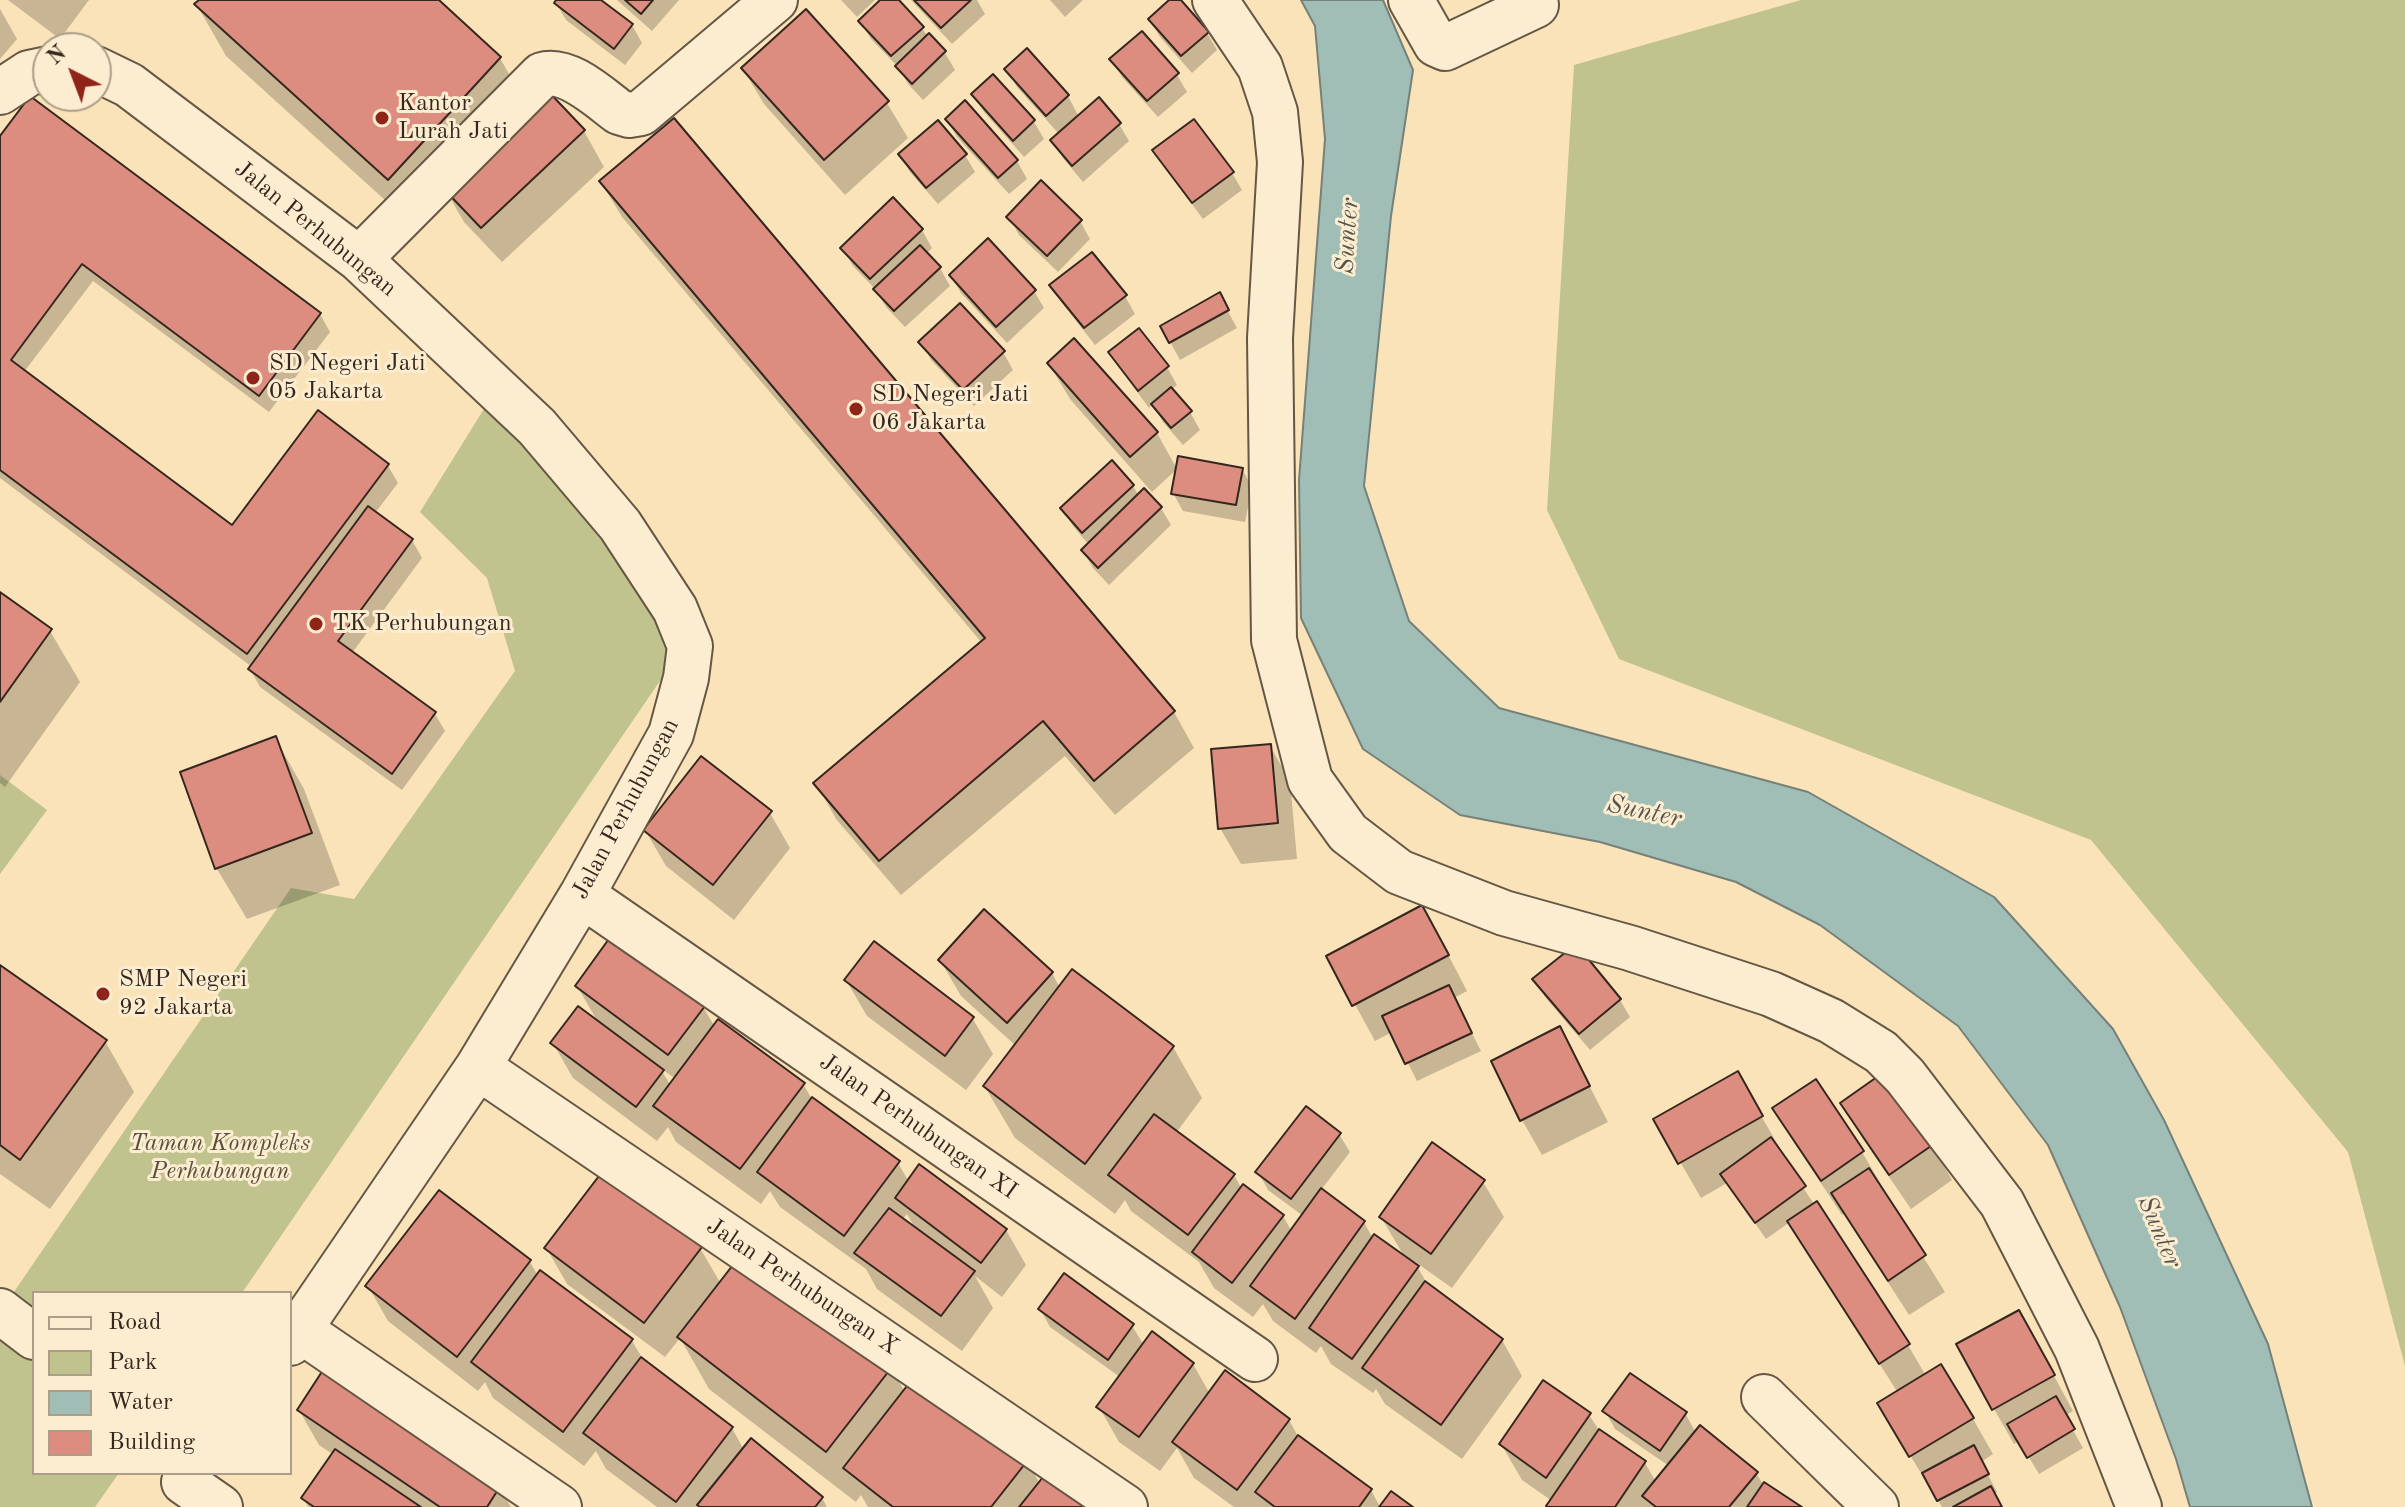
<!DOCTYPE html>
<html>
<head>
<meta charset="utf-8">
<style>
	body { margin:0 }
	#map { position:relative; width:2405px; height:1507px; overflow:hidden; background:#fae3b8; font-family:"Old Standard TT",serif }
	canvas { display:block }
	.legend { position:absolute; left:32px; top:1291px; width:260px; height:184px; box-sizing:border-box; background:#fcedd1; border:2px solid #ac9e89; margin:0; padding:10px 14px; list-style:none; font-size:24px; color:#35271e }
	.legend li { display:flex; align-items:center; gap:16px; height:40px }
	.legend b { width:40px; border:2px solid #ac9e89 }
	.north { position:absolute; left:32px; top:32px; width:80px; height:80px; box-sizing:border-box; background:#fcedd1; border:2px solid #ac9e89; border-radius:50%; rotate:318deg; font-size:22px; font-weight:700; line-height:32px; text-align:center; color:#35271e }
	.north::after { content:''; display:block; margin:auto; width:28px; height:36px; background:#8f2418; clip-path:polygon(50% 0,100% 100%,50% 72%,0 100%) }
</style>
</head>
<body>
<div id="map">
<canvas width="2405" height="1507"></canvas>
<ul class="legend">
<li><b style="height:10px;background:#fcedd1"></b>Road</li>
<li><b style="height:22px;background:#c0c38d"></b>Park</li>
<li><b style="height:22px;background:#a0bdb6"></b>Water</li>
<li><b style="height:22px;background:#dd8d80"></b>Building</li>
</ul>
<div class="north">N</div>
</div>
<script>
const ctx = document.querySelector('canvas').getContext('2d');
ctx.lineJoin = 'round';
function fillPath(path, color) { ctx.fillStyle = color; ctx.fill(path, 'evenodd'); }
function stroke(path, color, width, dash) { ctx.strokeStyle = color; ctx.lineWidth = width; ctx.lineCap = dash ? 'butt' : 'round'; ctx.setLineDash(dash || []); ctx.stroke(path); }
function write(font, color, halo, rows, align = 'center') {
  ctx.font = font + ' "Old Standard TT",serif'; ctx.lineWidth = 6; ctx.setLineDash([]); ctx.textBaseline = 'middle'; ctx.strokeStyle = halo; ctx.fillStyle = color; for (const [text, x, y, turn = 0] of rows) {
    ctx.save(); ctx.translate(x, y); ctx.rotate((+turn || 0) * Math.PI / 180); ctx.textAlign = isNaN(turn) ? turn : align; if (halo) ctx.strokeText(text, 0, 0); ctx.fillText(text, 0, 0); ctx.restore();
  }
}
fillPath(new Path2D(`
	M 1801,0 L 2405,0 L 2405,1366 L 2348,1152 L 2091,840 L 1619,659 L 1547,510 L 1574,65 Z
	M 505,375 L 679,653 L 242,1293 L 34,1293 L 34,1473 L 119,1473 L 95,1507 L 0,1507 L 0,1293 L 9,1299 L 291,888 L 354,899 L 515,671 L 487,578 L 420,512 Z
	M 0,775 L 47,810 L 0,874 Z`), '#c0c38d');
const water = new Path2D(`
	M 1301,0 L 1383,0 L 1413,70 L 1391,216 L 1364,486 L 1409,621 L 1499,708 L 1808,792 L 1994,897 L 2113,1029 L 2164,1120 L 2268,1344 L 2312,1507 L 2190,1507 L 2176,1459 L 2120,1307 L 2048,1145 L 1958,1026 L 1820,925 L 1736,882 L 1600,842 L 1460,815 L 1363,749 L 1301,618 L 1299,480 L 1325,139 L 1315,26 Z`);
fillPath(water, '#a0bdb6');
stroke(water, '#758179', 2);
fillPath(new Path2D(`
	M 8,0 L 89,0 L 60,39 Z
	M 201,0 L 436,0 L 500,58 L 528,108 L 546,91 L 584,131 L 604,167 L 502,262 L 464,222 L 449,196 L 418,230 L 226,56 L 197,5 Z
	M 558,0 L 598,0 L 632,25 L 642,43 L 625,65 L 566,20 L 556,3 Z
	M 617,0 L 679,0 L 652,31 Z
	M 841,0 L 875,0 L 857,17 Z
	M 883,0 L 896,0 L 922,28 L 928,37 L 929,36 L 945,53 L 955,70 L 923,100 L 908,84 L 899,68 L 871,39 L 860,21 Z
	M 911,0 L 977,0 L 985,14 L 952,44 Z
	M 1050,0 L 1083,0 L 1065,17 Z
	M 1172,0 L 1178,0 L 1207,33 L 1217,50 L 1192,73 L 1160,37 L 1150,20 Z
	M 0,9 L 17,39 L 0,59 Z
	M 806,12 L 887,103 L 908,138 L 845,195 L 764,104 L 743,69 Z
	M 1027,51 L 1068,96 L 1079,117 L 1119,124 L 1129,141 L 1083,182 L 1063,158 L 1052,140 L 1059,134 L 1017,87 L 1007,70 Z
	M 1112,60 L 1177,75 L 1187,92 L 1158,117 L 1122,77 Z
	M 993,76 L 1034,122 L 1044,139 L 1024,157 L 984,112 L 973,94 Z
	M 947,119 L 1017,161 L 1027,179 L 1009,194 L 957,137 Z
	M 673,121 L 1174,712 L 1194,748 L 1115,815 L 1065,756 L 901,895 L 836,819 L 816,783 L 982,643 L 622,217 L 601,182 Z
	M 0,139 L 320,314 L 330,332 L 269,412 L 93,281 L 24,372 L 233,528 L 388,466 L 398,483 L 375,513 L 412,540 L 422,558 L 352,653 L 435,714 L 445,731 L 402,790 L 260,687 L 250,669 L 252,667 L 0,478 Z
	M 1155,150 L 1232,173 L 1242,190 L 1203,219 L 1165,168 Z
	M 900,155 L 965,155 L 975,172 L 938,204 L 910,172 Z
	M 893,200 L 922,230 L 932,248 L 926,254 L 940,268 L 950,286 L 905,327 L 886,307 L 877,291 L 853,266 L 843,248 Z
	M 1009,217 L 1080,221 L 1090,239 L 1058,272 L 1019,235 Z
	M 951,276 L 1034,291 L 1044,308 L 1007,343 L 961,293 Z
	M 1052,286 L 1125,296 L 1135,314 L 1095,345 L 1062,303 Z
	M 1219,295 L 1237,328 L 1180,360 L 1162,327 Z
	M 1074,341 L 1157,433 L 1177,469 L 1152,492 L 1070,399 L 1049,364 Z
	M 921,342 L 1003,352 L 1013,370 L 974,406 L 931,360 Z
	M 1111,353 L 1167,367 L 1177,385 L 1171,390 L 1190,412 L 1200,430 L 1183,445 L 1163,422 L 1153,404 L 1149,408 L 1121,370 Z
	M 1242,469 L 1252,487 L 1245,522 L 1183,511 L 1173,493 Z
	M 1133,486 L 1139,496 L 1161,508 L 1171,525 L 1109,585 L 1093,568 L 1083,551 L 1089,545 L 1073,526 L 1063,509 Z
	M 0,595 L 50,631 L 80,682 L 5,787 L 0,783 Z
	M 275,738 L 304,789 L 340,885 L 247,919 L 217,869 L 183,773 Z
	M 1270,746 L 1290,781 L 1297,859 L 1241,864 L 1220,828 Z
	M 770,813 L 790,848 L 734,920 L 666,866 L 645,830 Z
	M 1442,943 L 1467,991 L 1454,998 L 1481,1051 L 1417,1081 L 1392,1032 L 1375,1041 L 1329,957 Z
	M 874,944 L 973,1019 L 993,1054 L 966,1090 L 867,1016 L 846,980 Z
	M 940,960 L 1052,973 L 1060,988 L 1173,1047 L 1202,1098 L 1176,1133 L 1234,1175 L 1242,1189 L 1283,1216 L 1292,1232 L 1303,1216 L 1268,1190 L 1258,1172 L 1339,1134 L 1350,1152 L 1321,1190 L 1364,1222 L 1373,1239 L 1405,1258 L 1381,1217 L 1483,1182 L 1504,1217 L 1452,1288 L 1414,1261 L 1429,1287 L 1502,1340 L 1522,1376 L 1462,1459 L 1385,1404 L 1376,1389 L 1373,1393 L 1331,1364 L 1321,1346 L 1316,1353 L 1273,1321 L 1263,1304 L 1253,1317 L 1214,1288 L 1199,1262 L 1131,1211 L 1125,1200 L 1115,1214 L 1015,1138 L 985,1087 L 1016,1046 L 961,996 Z
	M 0,967 L 105,1041 L 134,1092 L 50,1209 L 0,1174 Z
	M 1535,979 L 1620,1000 L 1630,1017 L 1590,1050 L 1545,997 Z
	M 577,986 L 703,1007 L 715,1027 L 803,1084 L 812,1099 L 898,1163 L 909,1182 L 1006,1230 L 1026,1265 L 1002,1297 L 975,1276 L 993,1308 L 962,1351 L 877,1289 L 866,1269 L 780,1207 L 770,1191 L 761,1204 L 676,1142 L 668,1127 L 657,1141 L 573,1078 L 553,1043 L 599,1024 ZM 660,1068 L 676,1079 L 671,1086 ZM 907,1214 L 916,1230 L 902,1220 Z
	M 1560,1029 L 1608,1122 L 1542,1155 L 1522,1120 Z
	M 1737,1074 L 1782,1152 L 1780,1153 L 1908,1345 L 1926,1376 L 1973,1419 L 1993,1454 L 1981,1462 L 1997,1492 L 1993,1494 L 2000,1507 L 1942,1507 L 1900,1439 L 1898,1393 L 1790,1222 L 1766,1239 L 1727,1183 L 1701,1198 L 1656,1120 Z
	M 1815,1081 L 1862,1152 L 1883,1188 L 1881,1189 L 1945,1292 L 1909,1315 L 1844,1214 L 1842,1215 L 1795,1144 L 1775,1108 Z
	M 1842,1104 L 1932,1145 L 1952,1180 L 1911,1209 L 1863,1139 Z
	M 700,1248 L 721,1284 L 891,1368 L 905,1392 L 1027,1461 L 1040,1484 L 1097,1507 L 868,1507 L 861,1495 L 856,1502 L 709,1389 L 680,1338 L 665,1357 L 567,1284 L 547,1249 Z
	M 530,1262 L 538,1276 L 632,1341 L 644,1361 L 732,1428 L 744,1450 L 822,1498 L 827,1507 L 657,1507 L 606,1469 L 596,1451 L 584,1466 L 493,1398 L 485,1382 L 478,1391 L 388,1321 L 368,1286 Z
	M 1040,1309 L 1132,1326 L 1144,1345 L 1193,1364 L 1210,1394 L 1289,1420 L 1299,1438 L 1371,1490 L 1380,1507 L 1234,1507 L 1194,1478 L 1177,1448 L 1160,1471 L 1119,1442 L 1099,1407 L 1120,1377 L 1050,1327 Z
	M 2039,1348 L 2073,1411 L 2065,1416 L 2083,1448 L 2039,1474 L 2019,1441 L 2014,1444 L 1994,1409 Z
	M 299,1410 L 499,1487 L 511,1507 L 308,1507 L 304,1499 L 334,1455 L 319,1445 Z
	M 1605,1411 L 1685,1413 L 1696,1433 L 1756,1473 L 1764,1486 L 1798,1507 L 1549,1507 L 1552,1501 L 1522,1480 L 1501,1444 L 1589,1415 L 1599,1430 L 1645,1463 L 1656,1482 L 1669,1466 L 1615,1429 Z`), '#0003');
const building = new Path2D(`
	M 199,0 L 439,0 L 501,57 L 388,180 L 194,4 Z
	M 556,0 L 601,0 L 633,24 L 614,49 L 554,3 Z
	M 625,0 L 653,0 L 641,14 Z
	M 880,0 L 899,0 L 924,27 L 891,56 L 858,21 Z
	M 914,0 L 971,0 L 941,28 Z
	M 1169,0 L 1181,0 L 1209,32 L 1181,56 L 1148,19 Z
	M 806,9 L 889,101 L 824,160 L 741,68 Z
	M 1142,31 L 1179,73 L 1147,101 L 1109,59 Z
	M 929,33 L 946,51 L 912,84 L 895,66 Z
	M 1027,48 L 1069,95 L 1046,116 L 1004,69 Z
	M 993,74 L 1035,120 L 1013,141 L 971,94 Z
	M 546,89 L 585,130 L 481,228 L 441,186 Z
	M 30,96 L 321,313 L 259,396 L 82,264 L 11,360 L 232,525 L 318,410 L 389,464 L 247,654 L 0,470 L 0,136 Z
	M 1099,97 L 1121,123 L 1072,166 L 1050,140 Z
	M 965,100 L 1018,160 L 998,178 L 945,119 Z
	M 674,118 L 1175,711 L 1094,781 L 1043,721 L 879,861 L 813,783 L 985,638 L 599,181 Z
	M 1194,119 L 1234,172 L 1192,203 L 1152,150 Z
	M 938,120 L 967,154 L 926,188 L 898,154 Z
	M 1041,180 L 1082,220 L 1047,256 L 1006,217 Z
	M 893,197 L 923,229 L 870,279 L 840,248 Z
	M 988,238 L 1036,290 L 996,327 L 949,275 Z
	M 920,245 L 941,267 L 894,311 L 873,289 Z
	M 1092,252 L 1127,295 L 1084,328 L 1049,285 Z
	M 1220,292 L 1229,310 L 1169,343 L 1160,326 Z
	M 960,303 L 1005,351 L 963,390 L 918,342 Z
	M 1139,328 L 1169,366 L 1138,391 L 1108,352 Z
	M 1074,338 L 1158,432 L 1130,457 L 1047,363 Z
	M 1171,387 L 1192,411 L 1171,428 L 1151,404 Z
	M 1178,456 L 1243,468 L 1236,505 L 1171,494 Z
	M 1112,460 L 1134,485 L 1082,533 L 1060,508 Z
	M 1144,488 L 1162,507 L 1098,568 L 1081,550 Z
	M 368,506 L 413,539 L 338,641 L 436,712 L 392,774 L 248,669 Z
	M 0,592 L 52,629 L 0,702 Z
	M 276,736 L 312,833 L 215,869 L 180,772 Z
	M 1271,744 L 1278,823 L 1218,829 L 1211,749 Z
	M 701,756 L 772,811 L 713,885 L 643,830 Z
	M 1422,905 L 1449,955 L 1352,1006 L 1326,956 Z
	M 984,909 L 1053,972 L 1007,1023 L 938,960 Z
	M 611,936 L 705,1006 L 668,1055 L 575,986 Z
	M 874,941 L 974,1017 L 945,1056 L 844,980 Z
	M 1576,944 L 1621,999 L 1579,1034 L 1532,979 Z
	M 0,965 L 107,1040 L 20,1160 L 0,1145 Z
	M 1072,969 L 1174,1046 L 1085,1164 L 983,1086 Z
	M 1449,985 L 1472,1033 L 1405,1064 L 1382,1016 Z
	M 578,1006 L 664,1070 L 636,1107 L 550,1043 Z
	M 718,1019 L 805,1083 L 740,1169 L 653,1106 Z
	M 1560,1026 L 1590,1086 L 1520,1121 L 1491,1061 Z
	M 1738,1071 L 1763,1116 L 1678,1164 L 1653,1119 Z
	M 1884,1072 L 1934,1144 L 1889,1175 L 1840,1103 Z
	M 1816,1079 L 1864,1151 L 1821,1181 L 1772,1108 Z
	M 812,1097 L 900,1161 L 844,1236 L 757,1172 Z
	M 1306,1106 L 1341,1133 L 1291,1199 L 1255,1172 Z
	M 1154,1114 L 1235,1174 L 1188,1235 L 1108,1175 Z
	M 1771,1137 L 1806,1186 L 1755,1223 L 1720,1174 Z
	M 1432,1142 L 1485,1180 L 1431,1254 L 1379,1217 Z
	M 919,1164 L 1007,1229 L 981,1263 L 895,1198 Z
	M 1869,1168 L 1926,1255 L 1888,1281 L 1831,1193 Z
	M 602,1172 L 702,1247 L 644,1323 L 544,1248 Z
	M 1243,1184 L 1284,1215 L 1232,1283 L 1192,1252 Z
	M 1321,1188 L 1365,1221 L 1295,1319 L 1250,1286 Z
	M 439,1190 L 531,1260 L 457,1357 L 365,1286 Z
	M 1817,1201 L 1910,1344 L 1879,1364 L 1787,1221 Z
	M 889,1208 L 975,1271 L 941,1316 L 854,1253 Z
	M 1374,1234 L 1419,1266 L 1352,1359 L 1309,1328 Z
	M 743,1252 L 892,1367 L 826,1452 L 677,1337 Z
	M 540,1270 L 633,1339 L 563,1432 L 471,1362 Z
	M 1064,1273 L 1134,1324 L 1108,1360 L 1038,1309 Z
	M 1425,1281 L 1503,1339 L 1441,1425 L 1362,1368 Z
	M 2019,1310 L 2055,1375 L 1992,1410 L 1956,1344 Z
	M 1152,1331 L 1194,1363 L 1139,1437 L 1096,1407 Z
	M 641,1357 L 733,1427 L 676,1502 L 583,1433 Z
	M 1941,1364 L 1974,1418 L 1909,1457 L 1877,1403 Z
	M 325,1367 L 501,1485 L 487,1507 L 440,1507 L 297,1410 Z
	M 1225,1370 L 1290,1419 L 1237,1490 L 1172,1442 Z
	M 917,1373 L 1028,1460 L 991,1507 L 893,1507 L 843,1468 Z
	M 1630,1373 L 1687,1412 L 1660,1451 L 1602,1411 Z
	M 1543,1380 L 1591,1413 L 1546,1478 L 1499,1444 Z
	M 2056,1396 L 2075,1429 L 2027,1458 L 2007,1424 Z
	M 1700,1425 L 1758,1472 L 1729,1507 L 1656,1507 L 1642,1496 Z
	M 1599,1429 L 1646,1461 L 1615,1507 L 1548,1507 L 1546,1506 Z
	M 1298,1435 L 1372,1489 L 1359,1507 L 1275,1507 L 1255,1492 Z
	M 751,1438 L 823,1497 L 815,1507 L 700,1507 L 697,1505 Z
	M 1974,1445 L 1989,1474 L 1937,1501 L 1922,1473 Z
	M 335,1449 L 421,1507 L 314,1507 L 301,1498 Z
	M 1051,1467 L 1100,1507 L 1019,1507 Z
	M 1764,1482 L 1802,1507 L 1747,1507 Z
	M 1991,1486 L 2002,1507 L 1953,1507 Z
	M 1391,1491 L 1413,1507 L 1379,1507 Z`);
fillPath(building, '#dd8d80');
stroke(building, '#35271e', 2);
const minor = new Path2D(`
	M 1215,0 L 1260,67 L 1275,112 L 1280,162 L 1270,338 L 1274,640 L 1310,780 L 1348,833 L 1399,872 L 1504,913 L 1630,948 L 1771,994 L 1831,1021 L 1881,1052 L 1905,1076 L 2002,1203 L 2077,1349 L 2139,1507
	M 1411,0 L 1436,44 L 1445,48 L 1536,5
	M 96,69 L 129,85 L 359,259 L 537,427 L 620,525 L 675,609 L 690,646 L 686,678 L 671,734 L 582,895 L 478,1067 L 290,1343
	M 0,92 L 29,73 L 48,69
	M 359,259 L 542,75 C 567,67 599,97 619,112 L 629,115 L 641,113 L 775,0
	M 582,895 L 1255,1359
	M 478,1067 L 1125,1507
	M 0,1311 L 34,1337
	M 300,1330 L 559,1507
	M 1764,1397 L 1876,1507
	M 184,1482 L 220,1507`);
stroke(minor, '#665644', 48);
stroke(minor, '#fcedd1', 44);
for (const [x, y, r, color] of [
	[382,118,8,"#8f2418"],
	[253,378,8,"#8f2418"],
	[856,409,8,"#8f2418"],
	[316,624,8,"#8f2418"],
	[103,994,8,"#8f2418"]
]) { const dot = new Path2D(); dot.arc(x, y, r, 0, 2 * Math.PI); ctx.fillStyle = color; ctx.fill(dot); stroke(dot, '#fcedd1', 3); }
write('24px', '#35271e', '#fcedd1', [
	["Kantor",398,104],
	["Lurah Jati",398,132],
	["SD Negeri Jati",269,364],
	["05 Jakarta",269,392],
	["SD Negeri Jati",872,395],
	["06 Jakarta",872,423],
	["TK Perhubungan",332,624],
	["SMP Negeri",119,980],
	["92 Jakarta",119,1008]
], 'left');
write('24px', '#35271e', '#fcedd1', [
	["Jalan Perhubungan",315,229,39],
	["Jalan Perhubungan",626,809,-62],
	["Jalan Perhubungan XI",918,1127,35],
	["Jalan Perhubungan X",802,1287,34]
]);
write('italic 24px', '#584e3a', '#fcedd1', [
	["Taman Kompleks",220,1144],
	["Perhubungan",220,1172]
]);
write('italic 26px', '#55544c', '#fcedd1', [
	["Sunter",1348,236,-86],
	["Sunter",1644,812,12],
	["Sunter",2159,1232,67]
]);
</script>
</body>
</html>
